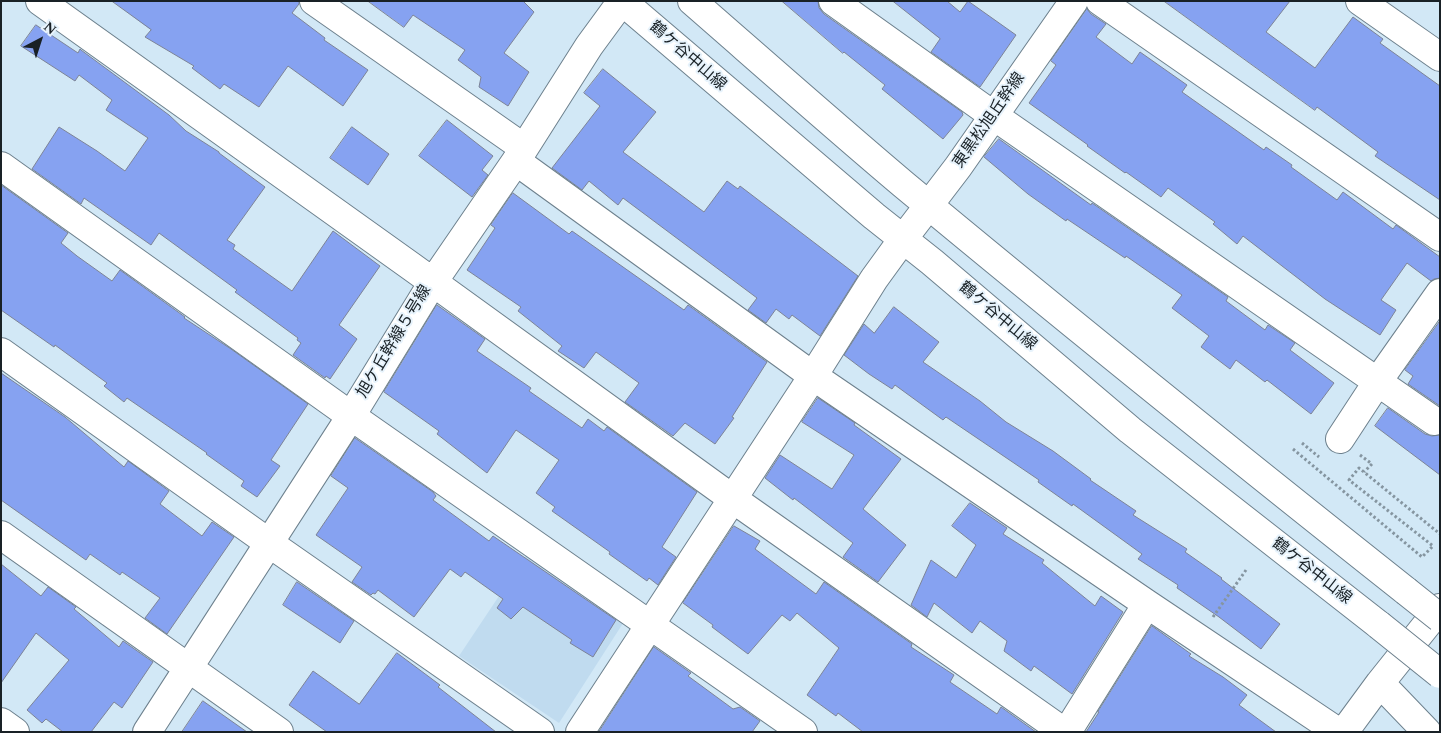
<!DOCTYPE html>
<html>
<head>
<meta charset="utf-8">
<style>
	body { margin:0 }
	#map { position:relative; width:1441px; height:733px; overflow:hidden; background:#d2e8f6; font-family:Spectral,serif }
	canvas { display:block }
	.frame { position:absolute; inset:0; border:2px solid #192126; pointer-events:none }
	.north { position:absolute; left:15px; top:15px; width:50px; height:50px; -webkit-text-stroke:4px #e7f3fc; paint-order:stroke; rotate:40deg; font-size:14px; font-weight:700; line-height:20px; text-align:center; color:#192126 }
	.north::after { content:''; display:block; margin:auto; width:18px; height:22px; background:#192126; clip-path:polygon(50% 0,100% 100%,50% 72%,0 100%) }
</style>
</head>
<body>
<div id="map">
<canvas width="1441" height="733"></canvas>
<div class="frame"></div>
<div class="north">N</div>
</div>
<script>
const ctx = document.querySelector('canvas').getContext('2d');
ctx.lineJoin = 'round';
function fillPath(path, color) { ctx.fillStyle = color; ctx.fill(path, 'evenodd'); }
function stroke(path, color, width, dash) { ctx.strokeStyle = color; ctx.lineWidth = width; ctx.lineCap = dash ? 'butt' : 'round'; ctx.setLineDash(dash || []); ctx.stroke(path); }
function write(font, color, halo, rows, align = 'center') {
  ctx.font = font + ' Spectral,"Noto Sans JP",serif'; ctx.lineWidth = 4; ctx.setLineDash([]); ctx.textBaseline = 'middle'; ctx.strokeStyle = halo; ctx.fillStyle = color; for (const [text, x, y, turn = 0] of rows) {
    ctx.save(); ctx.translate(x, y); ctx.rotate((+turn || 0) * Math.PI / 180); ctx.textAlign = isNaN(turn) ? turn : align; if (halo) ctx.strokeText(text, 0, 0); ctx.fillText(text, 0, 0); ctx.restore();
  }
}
fillPath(new Path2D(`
	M 531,548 L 627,617 L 559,723 L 459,656 Z`), '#c0dbef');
const building = new Path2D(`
	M 112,1 L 299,1 L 299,4 L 292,13 L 325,38 L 324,40 L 368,70 L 343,106 L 288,66 L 259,107 L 224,84 L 220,89 L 192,68 L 194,66 L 145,37 L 151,30 Z
	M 368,1 L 523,1 L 534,12 L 504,53 L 529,72 L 508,106 L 479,87 L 481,77 L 458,60 L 465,50 L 413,15 L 404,27 Z
	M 782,1 L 818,1 L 819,8 L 824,14 L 962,112 L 963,115 L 943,139 L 882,89 L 885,85 L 844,52 L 843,53 Z
	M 893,1 L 947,1 L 960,12 L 968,1 L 1016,35 L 980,87 L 931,52 L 940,39 Z
	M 1164,1 L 1290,1 L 1266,32 L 1315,68 L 1353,17 L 1383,39 L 1380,43 L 1440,86 L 1440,200 L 1375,156 L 1378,152 L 1317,107 L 1315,110 Z
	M 1087,9 L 1091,14 L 1106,24 L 1096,37 L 1132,64 L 1140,52 L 1187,85 L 1182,92 L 1264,150 L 1266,147 L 1292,165 L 1291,167 L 1337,200 L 1343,192 L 1393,229 L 1396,225 L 1440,257 L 1440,278 L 1434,279 L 1431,281 L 1407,263 L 1381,300 L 1396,310 L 1380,335 L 1325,299 L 1243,236 L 1237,244 L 1213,224 L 1215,222 L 1168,188 L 1161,197 L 1126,172 L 1125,173 L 1087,146 L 1088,145 L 1029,103 L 1056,65 L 1051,61 Z
	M 36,25 L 78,53 L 80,49 L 81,50 L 169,115 L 186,131 L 219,152 L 219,153 L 265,187 L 227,240 L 235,245 L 233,249 L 292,291 L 333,231 L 380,266 L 339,325 L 357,339 L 330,379 L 326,376 L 325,378 L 293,355 L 301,343 L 297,340 L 298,338 L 235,292 L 237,290 L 159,233 L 151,245 L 84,198 L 81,204 L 32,169 L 59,127 L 97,151 L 125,171 L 148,138 L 106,110 L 112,100 L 79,75 L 75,81 L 21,46 Z
	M 603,69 L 656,112 L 623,152 L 704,212 L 727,181 L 738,189 L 740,186 L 858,276 L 820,336 L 792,315 L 789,319 L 776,309 L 766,323 L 748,310 L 757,298 L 623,198 L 618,205 L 589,181 L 582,190 L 552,168 L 600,106 L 584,93 Z
	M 447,120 L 493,156 L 482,170 L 488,175 L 472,197 L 419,156 Z
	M 352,127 L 389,154 L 368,185 L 330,158 Z
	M 999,139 L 1091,205 L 1092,203 L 1228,297 L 1226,301 L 1265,330 L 1268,325 L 1295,343 L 1290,350 L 1334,383 L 1311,414 L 1267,380 L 1265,382 L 1236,360 L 1230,369 L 1201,347 L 1209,336 L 1172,308 L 1182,295 L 1126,256 L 1125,258 L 1067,219 L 1066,221 L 1028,194 L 984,157 Z
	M 1,185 L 68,233 L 61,243 L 77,256 L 112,281 L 120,270 L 185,317 L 184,318 L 231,349 L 308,404 L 271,460 L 280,466 L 257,497 L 241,486 L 244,481 L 206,454 L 207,453 L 127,398 L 124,402 L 104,386 L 107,383 L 55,345 L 54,347 L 1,310 Z
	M 513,193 L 569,234 L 572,231 L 684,310 L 688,305 L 767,362 L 732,417 L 734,418 L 715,444 L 685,423 L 673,436 L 625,402 L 639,383 L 596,352 L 584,368 L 558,351 L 562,346 L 518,311 L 521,307 L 467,270 L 495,228 L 491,225 Z
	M 437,305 L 485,339 L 477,351 L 531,388 L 529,391 L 582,428 L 588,419 L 604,431 L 607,427 L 697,492 L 662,547 L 676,557 L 658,585 L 649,578 L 647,581 L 609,554 L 610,552 L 552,511 L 555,507 L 536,493 L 559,460 L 516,430 L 487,473 L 437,434 L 439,431 L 384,392 Z
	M 894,307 L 939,342 L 923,362 L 980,401 L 1006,422 L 1053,451 L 1091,479 L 1090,480 L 1136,511 L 1133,515 L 1187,549 L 1185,552 L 1222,578 L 1221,579 L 1280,624 L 1261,649 L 1219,617 L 1177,588 L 1178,585 L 1138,559 L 1142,554 L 1073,504 L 1072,506 L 1038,482 L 1039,480 L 946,417 L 943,420 L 895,385 L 892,389 L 869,374 L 844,355 L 864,324 L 874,333 Z
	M 1440,321 L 1440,406 L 1408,384 L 1413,376 L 1405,370 Z
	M 1,373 L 65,417 L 124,467 L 128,461 L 169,491 L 160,504 L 202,536 L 212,522 L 234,537 L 167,634 L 145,618 L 160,598 L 122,572 L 120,575 L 90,554 L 86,560 L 1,500 Z
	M 818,398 L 855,423 L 854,425 L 901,459 L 863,509 L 906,545 L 878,582 L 843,557 L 853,543 L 794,498 L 793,500 L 765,478 L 780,455 L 832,489 L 854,455 L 802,422 Z
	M 1388,408 L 1425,434 L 1432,436 L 1440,435 L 1440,475 L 1375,426 Z
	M 355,438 L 433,492 L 436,496 L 433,500 L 489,541 L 493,536 L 616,620 L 593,657 L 570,643 L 572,640 L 523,607 L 511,619 L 497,608 L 503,599 L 465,572 L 461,577 L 450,569 L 414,617 L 378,590 L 375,594 L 373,593 L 371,595 L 352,582 L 362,567 L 316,535 L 348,488 L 331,476 Z
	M 970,503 L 1007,528 L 1003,534 L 1044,560 L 1042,563 L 1095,606 L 1101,596 L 1123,612 L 1072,694 L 1034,666 L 1031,671 L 1004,651 L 1007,641 L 980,621 L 972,633 L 934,603 L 927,617 L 911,605 L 931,560 L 956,578 L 976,545 L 952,526 Z
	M 734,526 L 760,541 L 755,549 L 816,594 L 824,582 L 912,644 L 911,647 L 954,675 L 950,682 L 997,714 L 1001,707 L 1036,732 L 863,732 L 838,713 L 836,716 L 807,695 L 839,648 L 797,613 L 790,621 L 782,615 L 748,654 L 712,627 L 713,625 L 683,603 Z
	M 1,564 L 41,596 L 48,587 L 76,607 L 74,609 L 119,647 L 123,641 L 153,662 L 122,708 L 114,702 L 91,732 L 63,732 L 46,719 L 42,723 L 27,710 L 69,660 L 36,633 L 1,683 Z
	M 297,582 L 354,621 L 340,643 L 283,605 Z
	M 1152,626 L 1191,654 L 1189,656 L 1223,677 L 1247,695 L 1239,705 L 1276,732 L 1086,732 L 1099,712 L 1098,712 Z
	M 654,647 L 691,673 L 688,676 L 733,709 L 740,707 L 760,721 L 752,732 L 599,732 Z
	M 397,653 L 440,685 L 438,687 L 496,732 L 327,732 L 289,705 L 313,671 L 359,704 Z
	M 203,701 L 247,732 L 182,732 Z`);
fillPath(building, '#86a2f1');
stroke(building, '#7c8396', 1);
const minor = new Path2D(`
	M 40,1 L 412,267 L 733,499 L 1064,732
	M 314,1 L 524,148
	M 622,1 L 874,216 L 932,262 L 1130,430 L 1379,625
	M 692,1 C 762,62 832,124 903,184 C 1069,322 1237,457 1406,591
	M 833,1 L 994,116 L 1434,421
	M 1100,1 L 1440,237
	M 1360,1 L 1440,57
	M 516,161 L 813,376 L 1147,604 L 1338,732
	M 1,166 L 351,416 L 803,732
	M 1,352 L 269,543 L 540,732
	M 1340,439 L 1378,381 L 1440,293
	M 1,535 L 279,732
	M 1380,683 L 1427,732
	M 1,722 L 15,732
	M 147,732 L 351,416 L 433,282 L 516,161 L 589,46 L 622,1
	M 580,732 L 813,376 L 874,279 L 903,239 L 958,167 L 1074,1
	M 1067,732 L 1147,604
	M 1344,732 L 1380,683 L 1440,608`);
stroke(minor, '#6d808d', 30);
stroke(new Path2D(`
	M 1302,443 L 1319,457
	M 1293,449 L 1422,557 L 1433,546 L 1349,480 L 1359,468 L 1440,534
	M 1360,455 L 1372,464 L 1364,472
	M 1213,617 L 1246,570`), '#8595a0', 3, [2.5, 2.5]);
stroke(minor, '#fff', 28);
const minorBridge = new Path2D(`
	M 1406,591 L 1440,618
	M 1379,625 L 1440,674`);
stroke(minorBridge, '#6d808d', 30, []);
stroke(minorBridge, '#fff', 28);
write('16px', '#192126', '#e7f3fc', [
	["鶴ケ谷中山線",687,57,41],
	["東黒松旭丘幹線",990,121,-55],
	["鶴ケ谷中山線",997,317,40],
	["旭ケ丘幹線５号線",395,342,-59],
	["鶴ケ谷中山線",1311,572,38]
]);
</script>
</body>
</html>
